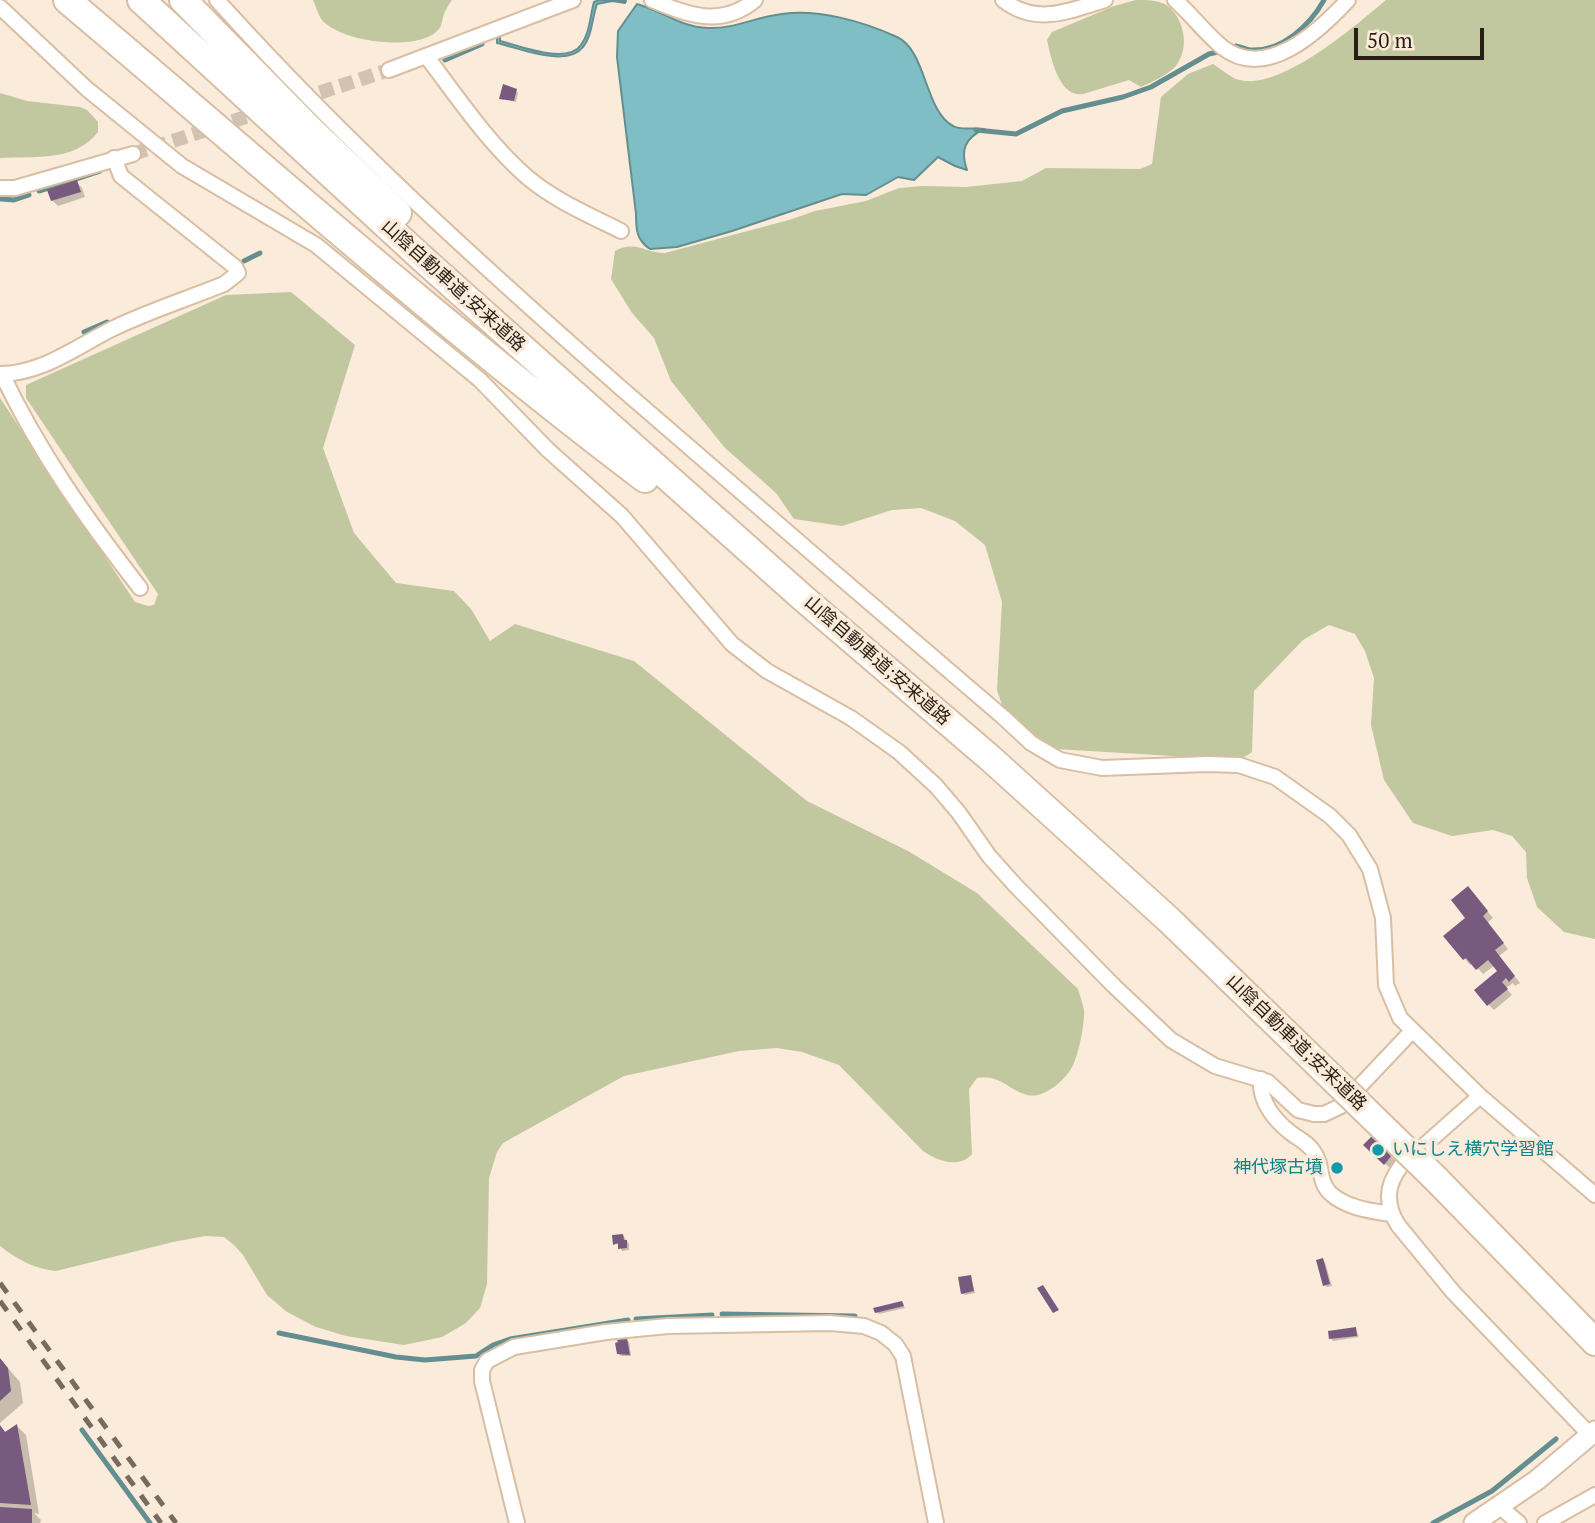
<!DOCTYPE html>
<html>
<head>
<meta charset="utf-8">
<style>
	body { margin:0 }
	#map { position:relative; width:1595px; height:1523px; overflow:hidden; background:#fbebda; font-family:"PT Serif",serif }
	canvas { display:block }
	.scale { position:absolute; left:1354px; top:28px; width:130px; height:32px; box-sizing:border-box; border:4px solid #281e14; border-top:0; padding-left:9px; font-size:21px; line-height:24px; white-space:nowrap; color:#281e14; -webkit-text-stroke:5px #fbebda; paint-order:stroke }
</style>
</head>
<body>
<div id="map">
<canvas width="1595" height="1523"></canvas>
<div class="scale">50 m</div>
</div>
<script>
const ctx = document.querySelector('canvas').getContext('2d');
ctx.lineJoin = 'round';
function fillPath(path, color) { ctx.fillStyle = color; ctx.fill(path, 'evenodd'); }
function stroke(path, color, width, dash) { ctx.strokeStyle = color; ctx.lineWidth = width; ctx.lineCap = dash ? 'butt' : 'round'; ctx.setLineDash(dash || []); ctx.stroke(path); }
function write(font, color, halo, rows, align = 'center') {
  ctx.font = font + ' "PT Serif","Noto Sans JP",serif'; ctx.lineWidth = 7; ctx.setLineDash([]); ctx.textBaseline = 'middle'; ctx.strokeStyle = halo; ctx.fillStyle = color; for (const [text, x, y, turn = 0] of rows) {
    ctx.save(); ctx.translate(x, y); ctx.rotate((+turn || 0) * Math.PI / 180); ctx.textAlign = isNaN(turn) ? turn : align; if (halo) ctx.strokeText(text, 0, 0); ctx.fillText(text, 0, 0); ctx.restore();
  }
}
fillPath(new Path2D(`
	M 313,0 L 452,0 C 449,4 446,9 444,14 C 442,19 442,25 439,29 C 420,53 340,42 322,20 C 318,15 316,6 313,0 Z
	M 1136,0 C 1147,0 1159,0 1168,6 C 1185,20 1190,50 1175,67 C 1167,75 1152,82 1141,87 L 1129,80 L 1083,94 C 1059,98 1051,58 1047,40 L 1052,32 L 1114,6 Z
	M 1386,0 L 1595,0 L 1595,939 L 1564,932 L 1537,907 L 1527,878 L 1526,852 L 1512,836 L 1493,830 L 1452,836 L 1413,823 L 1384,780 L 1371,725 L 1374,678 L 1365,651 L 1355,634 L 1329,625 L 1303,640 L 1254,691 L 1252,752 L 1240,760 L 1056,749 L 1030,736 L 1002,705 L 997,690 L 1002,602 L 985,545 L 955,521 L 921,508 L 892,510 L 842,526 L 794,519 L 776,493 L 725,448 L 671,381 L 654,338 L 632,313 L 611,279 L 615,251 C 636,240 644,253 665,253 L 789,220 L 815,211 L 866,201 L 899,188 L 923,186 L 966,187 L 1022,181 L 1046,168 L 1140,169 L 1152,164 L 1161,97 L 1188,74 L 1213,64 C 1221,69 1229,76 1236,79 C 1278,94 1356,25 1386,0 Z
	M 0,93 L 27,101 L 80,107 L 87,110 L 98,122 L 98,132 C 75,162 35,156 0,158 Z
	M 291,292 L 355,345 L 323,448 L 354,533 L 396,583 L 454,591 L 471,609 L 490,641 L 515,624 L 634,661 L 807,801 L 908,851 L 977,893 L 1078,989 C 1080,996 1083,1004 1084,1010 C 1085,1024 1078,1058 1071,1069 C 1063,1082 1043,1099 1027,1095 C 1007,1089 999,1074 977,1078 L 969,1089 L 972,1154 C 959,1169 938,1161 923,1151 L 839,1065 L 802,1052 L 777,1048 L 739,1051 L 624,1076 L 503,1143 L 497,1152 L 489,1178 L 487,1284 L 480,1308 L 466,1323 L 442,1337 L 404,1345 L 346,1336 L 316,1327 L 287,1312 L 267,1295 L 243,1255 L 234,1245 L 224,1237 L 205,1236 L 173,1242 L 56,1271 C 35,1269 16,1259 0,1246 L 0,398 L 135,602 L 148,606 L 154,605 L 158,594 L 26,398 L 26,385 L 226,295 Z`), '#c1c79f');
const water = new Path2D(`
	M 599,0 L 626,1 L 625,3 L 612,1 L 597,4 C 592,18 592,36 583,47 C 567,68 519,48 497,43 L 497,37 L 500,37 L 500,41 C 520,46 567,65 581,45 C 590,33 590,16 594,2 Z
	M 637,4 C 662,11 680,27 708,28 C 734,29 756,17 782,14 C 819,9 862,21 897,37 C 927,51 924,110 953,126 C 961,131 974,127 984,129 C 965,138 960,150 967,170 L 955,166 L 938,157 L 914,180 L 898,177 L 866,195 L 842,194 L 732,231 L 677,247 L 650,249 C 636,240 636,228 636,214 L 617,57 L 618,31 Z`);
fillPath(water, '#7ebec4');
stroke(water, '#648e8f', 2);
fillPath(new Path2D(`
	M 516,91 L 518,93 L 516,102 L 501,98 Z
	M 76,182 L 82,188 L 85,197 L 58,206 L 52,200 Z
	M 1473,894 L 1493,918 L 1487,923 L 1508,949 L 1499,956 L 1520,983 L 1515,986 L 1513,983 L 1506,988 L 1512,995 L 1494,1010 L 1488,1004 L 1500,972 L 1495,965 L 1483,974 L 1473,963 L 1470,965 L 1465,959 L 1446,936 L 1468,918 Z
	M 1372,1138 L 1397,1162 L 1391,1169 L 1365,1145 Z
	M 623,1235 L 629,1244 L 629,1250 L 622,1251 L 620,1245 L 615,1244 Z
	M 1323,1260 L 1325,1262 L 1332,1286 L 1327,1287 L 1325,1285 Z
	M 970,1276 L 975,1293 L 965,1295 L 962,1293 Z
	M 902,1303 L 905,1308 L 879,1314 L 876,1312 Z
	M 1356,1329 L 1359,1337 L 1333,1341 L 1331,1338 Z
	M 626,1340 L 629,1342 L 631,1356 L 621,1356 L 618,1353 Z
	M 0,1359 L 20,1382 L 23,1403 L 0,1423 Z
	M 0,1426 L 6,1433 L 17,1426 L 26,1435 L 39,1514 L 34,1513 L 41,1520 L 40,1523 L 0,1523 Z`), '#0003');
stroke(new Path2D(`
	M 1236,46 C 1238,46 1245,49 1250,50 C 1282,52 1310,25 1324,0
	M 445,60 L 482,44
	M 976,130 L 1016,134 L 1062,111 L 1123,97 L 1151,87 L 1209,54 L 1218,52
	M 39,191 L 100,171
	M 1,199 L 14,200 L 29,195
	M 244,261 L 260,253
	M 84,332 L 107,322
	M 722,1314 L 855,1316
	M 636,1319 L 712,1315
	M 279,1333 L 396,1357 L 425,1360 L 476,1356 L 493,1345 L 510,1339 L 628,1320
	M 82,1430 L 150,1523
	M 1433,1523 L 1492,1491 L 1556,1439`), '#648e8f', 5);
fillPath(new Path2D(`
	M 503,84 L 517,89 L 514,101 L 499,99 Z
	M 77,180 L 81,192 L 51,201 L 47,190 Z
	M 1468,886 L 1488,911 L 1483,916 L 1504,943 L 1495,950 L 1515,976 L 1509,982 L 1506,978 L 1502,982 L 1508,989 L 1487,1006 L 1474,990 L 1497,971 L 1488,960 L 1476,970 L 1466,958 L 1463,960 L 1443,936 L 1465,918 L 1451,900 Z
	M 1372,1136 L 1392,1155 L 1384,1165 L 1363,1145 Z
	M 623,1234 L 624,1240 L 627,1240 L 627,1248 L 618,1249 L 618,1243 L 613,1245 L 612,1235 Z
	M 1323,1258 L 1330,1284 L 1323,1286 L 1316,1260 Z
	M 971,1275 L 974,1291 L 961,1294 L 958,1277 Z
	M 1043,1285 L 1059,1310 L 1053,1313 L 1037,1288 Z
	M 902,1301 L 904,1306 L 875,1313 L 873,1308 Z
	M 1356,1327 L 1357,1336 L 1329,1339 L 1328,1331 Z
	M 627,1338 L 630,1355 L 617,1354 L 615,1343 L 618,1342 L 617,1340 Z
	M 0,1358 L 8,1368 L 11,1391 L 0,1401 Z
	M 17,1424 L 31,1505 L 0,1503 L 0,1425 L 5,1432 Z
	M 0,1507 L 32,1509 L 32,1523 L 0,1523 Z`), '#785a7e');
stroke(new Path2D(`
	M 300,99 L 389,70
	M 133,154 L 264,111`), '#d1c2b2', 14, [14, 7]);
const street = new Path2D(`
	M 217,0 C 343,140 481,265 622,389 C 748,499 876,608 1003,717 L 1031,743 L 1060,760 L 1102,768 L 1207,764 L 1239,765 L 1275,777 L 1330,816 L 1349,835 L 1370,869 L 1383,918 L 1386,985 L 1400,1018 L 1480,1096 L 1595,1195
	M 652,0 C 688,15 721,28 755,0
	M 1003,0 C 1036,26 1069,11 1105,0
	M 1175,0 C 1192,15 1205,33 1222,47 C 1266,82 1319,31 1348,0
	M 0,7 L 87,89 L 182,166 L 316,245 L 480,380 L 548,450 L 622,516 L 732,644 L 767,671 L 851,718 L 899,752 L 936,786 L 959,813 L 989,856 L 1015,885 L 1113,985 L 1171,1040 L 1215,1066 L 1268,1082 L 1298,1110 L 1314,1114 L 1324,1114 L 1341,1106 L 1412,1031
	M 427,57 C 458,98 488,143 527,177 C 554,200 589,215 621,231
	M 389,70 L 573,0
	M 0,188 L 15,188 L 133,154
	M 0,374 C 42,374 77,346 114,328 C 149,311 187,299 224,284 L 238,273 L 235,267 L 121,176 L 114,158
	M 2,374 C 38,451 88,521 140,588
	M 1261,1079 C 1259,1101 1274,1120 1291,1133 C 1300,1140 1309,1143 1315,1154 C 1323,1166 1318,1181 1330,1193 C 1346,1208 1371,1211 1391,1214
	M 1480,1096 L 1401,1166 C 1386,1185 1385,1204 1398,1225 L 1453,1292 L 1590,1435
	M 1500,1507 L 1519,1523
	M 517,1523 L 482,1381 L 482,1370 L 487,1361 L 514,1347 L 606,1332 L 668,1326 L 830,1323 L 864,1326 L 881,1333 L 895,1344 L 903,1356 L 936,1523
	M 1545,1523 L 1595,1495`);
const secondary = new Path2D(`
	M 1474,1523 L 1537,1480 L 1595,1431`);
const highway = new Path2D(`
	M 67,0 C 258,161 445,328 645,479
	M 141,0 L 425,261 L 803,598 L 990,758 L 1169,920 L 1327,1073
	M 183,0 L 312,131 L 398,213
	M 1436,1179 L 1595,1342`);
stroke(street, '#d8bea3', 18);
stroke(secondary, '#d8bea3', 23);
stroke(highway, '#d8bea3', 30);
stroke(street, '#fff', 14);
stroke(secondary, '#fff', 19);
stroke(highway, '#fff', 26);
stroke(new Path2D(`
	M 0,1283 L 176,1523
	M 0,1301 L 161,1523`), '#776a5e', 5, [12, 12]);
const highwayBridge = new Path2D(`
	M 1327,1073 L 1436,1179`);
stroke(highwayBridge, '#d8bea3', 30, []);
stroke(highwayBridge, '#fff', 26);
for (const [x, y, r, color] of [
	[1378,1150,7,"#0f9aa8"],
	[1337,1168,7,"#0f9aa8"]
]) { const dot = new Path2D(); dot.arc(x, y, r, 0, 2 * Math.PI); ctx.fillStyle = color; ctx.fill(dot); stroke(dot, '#fbebda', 2.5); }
write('18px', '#281e14', '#fbebda', [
	["山陰自動車道;安来道路",453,286,42],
	["山陰自動車道;安来道路",877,661,41],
	["山陰自動車道;安来道路",1296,1043,44]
]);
write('18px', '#0d838f', '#fbebda', [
	["いにしえ横穴学習館",1392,1150],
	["神代塚古墳",1323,1168,"right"]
], 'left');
</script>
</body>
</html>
